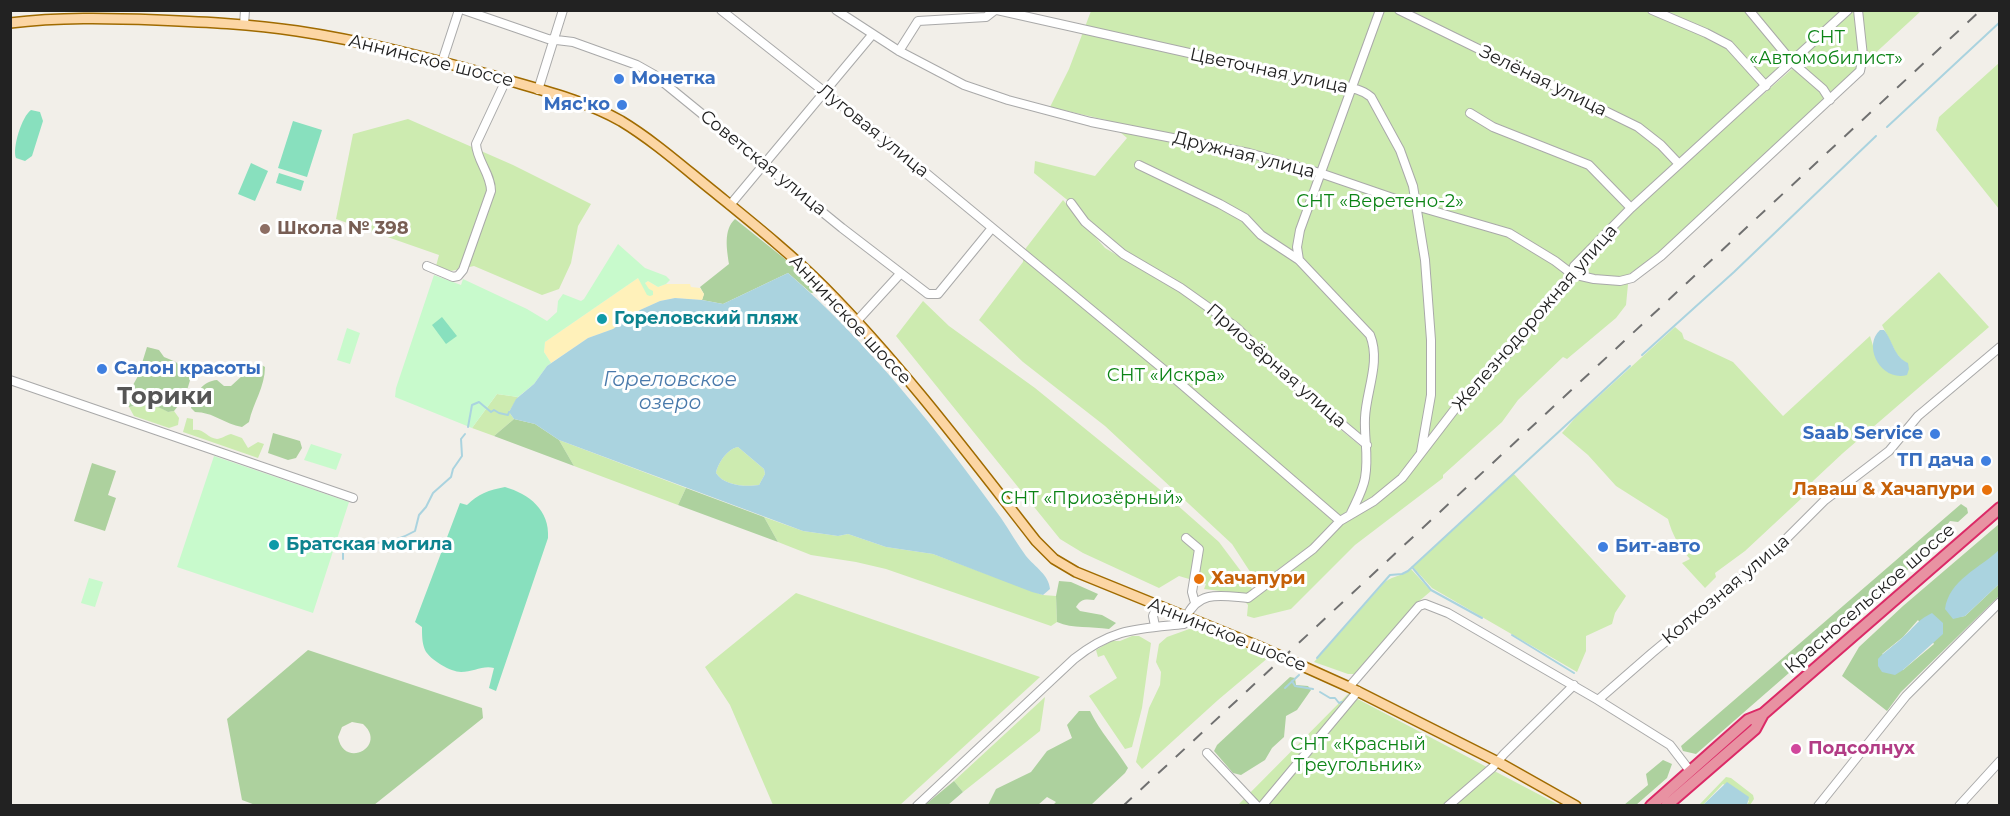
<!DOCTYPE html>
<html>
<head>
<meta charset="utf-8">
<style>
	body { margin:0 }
	#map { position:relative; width:2010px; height:816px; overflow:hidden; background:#f2efe9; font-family:Montserrat,sans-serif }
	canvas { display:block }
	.frame { position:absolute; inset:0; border:12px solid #222; pointer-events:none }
</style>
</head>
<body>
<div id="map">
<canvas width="2010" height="816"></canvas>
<div class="frame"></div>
</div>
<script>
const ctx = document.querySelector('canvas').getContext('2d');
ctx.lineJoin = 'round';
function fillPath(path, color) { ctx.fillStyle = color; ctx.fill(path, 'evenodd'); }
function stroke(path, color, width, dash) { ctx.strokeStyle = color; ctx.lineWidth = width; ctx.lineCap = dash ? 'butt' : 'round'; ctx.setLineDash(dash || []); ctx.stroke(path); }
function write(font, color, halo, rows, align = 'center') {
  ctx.font = font + ' Montserrat,sans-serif'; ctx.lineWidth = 6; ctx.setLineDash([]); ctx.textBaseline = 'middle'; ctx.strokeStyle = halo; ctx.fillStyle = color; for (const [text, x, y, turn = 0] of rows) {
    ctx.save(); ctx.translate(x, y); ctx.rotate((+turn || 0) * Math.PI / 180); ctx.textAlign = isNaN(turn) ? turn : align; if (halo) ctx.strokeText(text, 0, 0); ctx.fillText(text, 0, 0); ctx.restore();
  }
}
fillPath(new Path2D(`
	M 1091,11 L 1921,11 L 1654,257 L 1629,274 L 1626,305 L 1616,318 L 1567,359 L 1563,357 L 1518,400 L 1502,422 L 1443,475 L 1443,478 L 1355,545 L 1291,609 L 1254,618 L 1247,616 L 1248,605 L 1237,593 L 1204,589 L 1206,584 L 1179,576 L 1159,588 L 1083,553 L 1060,539 L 896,336 L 923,301 L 949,326 L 1035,388 L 1158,488 L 1219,542 L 1243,574 L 1257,597 L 1319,548 L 1346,521 L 1395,488 L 1419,463 L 1420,457 L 1402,478 L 1351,513 L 1365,481 L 1367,445 L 1236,327 L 1123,254 L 1071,203 L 1034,173 L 1035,161 L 1095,176 L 1127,138 L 1106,120 L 1050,107 L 1069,69 ZM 1792,64 L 1792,69 L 1677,170 Z
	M 1999,63 L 1999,209 L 1936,130 L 1939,117 Z
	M 408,119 L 513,165 L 591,204 L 578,226 L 571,263 L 559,289 L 542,295 L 474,266 L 451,271 L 436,266 L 439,255 L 336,219 L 353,134 Z
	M 1063,200 L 1105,248 L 1215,313 L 1289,387 L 1363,448 L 1362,478 L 1348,510 L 1311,545 L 1258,584 L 1232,544 L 1105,426 L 1023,362 L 979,320 L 1023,262 L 1023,255 L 1026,248 Z
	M 1939,272 L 1989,327 L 1843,453 L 1813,481 L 1803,497 L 1745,551 L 1715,573 L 1716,577 L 1705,588 L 1682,563 L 1690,559 C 1679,547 1672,534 1668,519 L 1616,486 L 1588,455 L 1562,433 L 1576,417 L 1675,327 L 1682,333 L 1684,339 L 1733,362 L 1783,416 L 1870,336 L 1878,362 L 1902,360 L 1896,353 L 1882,325 Z
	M 497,394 L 518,397 L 509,412 L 514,419 L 494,436 L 472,428 Z
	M 146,405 L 160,407 L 168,412 L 174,411 L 179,418 L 178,425 L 169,428 L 134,416 L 129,407 Z
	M 187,418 L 193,419 L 193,430 C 204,428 207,438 217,439 C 221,439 226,435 231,434 L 242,438 L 248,448 L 258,442 L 264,444 L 258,458 L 183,432 Z
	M 559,440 L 686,488 L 678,505 L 574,466 Z
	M 738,447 L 764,469 L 765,474 L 759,485 C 746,487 724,486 716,473 C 718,463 727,449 738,447 Z
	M 1513,473 L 1626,596 L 1615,613 L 1612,624 L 1586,636 L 1586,651 L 1577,672 L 1432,588 L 1413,567 Z
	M 764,517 L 803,531 L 838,536 L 848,534 L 886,547 L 933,554 L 1043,595 L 1056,596 L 1057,622 L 1051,626 L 886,569 L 856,562 L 811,555 L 778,542 Z
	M 1411,569 L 1431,591 L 1418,602 L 1354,674 L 1348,674 L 1314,662 L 1385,582 C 1394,575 1404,576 1411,569 Z
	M 796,593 L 1040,677 L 900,805 L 773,805 L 730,705 L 705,667 Z
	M 1192,628 L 1269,657 L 1218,700 L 1142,769 L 1136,762 L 1149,708 L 1160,685 L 1161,672 L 1156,662 L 1159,644 L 1167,637 Z
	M 1132,636 L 1139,636 L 1151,643 L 1142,708 L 1132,747 L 1125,749 L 1089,696 L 1117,678 L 1104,655 L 1098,657 L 1096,650 L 1111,641 L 1120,641 Z
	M 1348,694 L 1559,805 L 1237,806 Z
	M 1045,697 L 1040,731 L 963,792 L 954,781 Z
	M 1726,777 L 1731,778 L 1753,795 L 1754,799 L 1750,805 L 1747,805 L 1749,801 L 1723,784 L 1703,805 L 1698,806 Z`), '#cdebb0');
fillPath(new Path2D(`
	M 735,219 L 790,263 L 818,292 L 811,293 L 788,273 L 723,304 L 702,300 L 704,294 L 700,287 L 729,264 C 727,250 723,230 735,219 Z
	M 147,347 L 159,350 L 164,357 L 176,362 L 191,377 L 185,397 L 174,411 L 168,412 C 156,404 143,404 129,407 L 126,403 L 128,394 L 138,376 Z
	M 260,364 L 265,367 C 265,387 253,403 249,422 L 242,427 C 225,424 213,412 195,412 L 191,408 C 194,394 203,381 217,380 L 224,386 L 231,386 L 254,365 Z
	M 514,419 L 535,424 L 559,440 L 574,466 L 494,436 Z
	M 273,433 L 300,441 L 302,448 L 296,458 L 288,460 L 268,453 Z
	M 92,463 L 116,471 L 108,495 L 116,498 L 105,531 L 74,521 Z
	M 686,488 L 764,517 L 778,542 L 678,505 Z
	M 1961,504 L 1967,508 L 1968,513 L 1958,522 L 1950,521 L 1947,525 L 1945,537 L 1696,754 L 1683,751 L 1681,746 Z
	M 1999,524 L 1999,550 L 1953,618 L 1965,616 L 1999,584 L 1999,596 L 1901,692 L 1887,711 L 1842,676 L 1859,647 L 1903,606 ZM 1918,620 L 1934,644 L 1903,670 L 1882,654 L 1903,637 Z
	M 1059,581 L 1071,582 L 1098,594 L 1094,600 C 1085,599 1081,599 1076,607 L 1080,611 L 1102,615 L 1116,623 L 1109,629 C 1091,626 1073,629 1057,622 L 1056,596 Z
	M 308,650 L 482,708 L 483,718 L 374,805 L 258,806 L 242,800 L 227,719 ZM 352,722 L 363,724 C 388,746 344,770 338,737 L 342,727 Z
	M 1290,677 L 1295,678 L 1296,685 L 1308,686 L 1311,690 L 1297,710 L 1286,716 L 1284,737 L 1272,748 L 1265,760 L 1241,775 L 1233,773 L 1214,751 L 1217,745 Z
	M 1079,711 L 1090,711 C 1100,732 1115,747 1128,768 L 1125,773 L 1091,805 L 1053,805 L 1056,802 L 1047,797 L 1038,805 L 988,805 L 996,789 L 1031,772 L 1047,751 L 1072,738 L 1067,725 Z
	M 1663,760 L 1672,764 L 1667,778 L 1636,805 L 1624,805 L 1648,785 L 1646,774 Z
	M 954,781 L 963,792 L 948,805 L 925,805 Z`), '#add19e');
fillPath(new Path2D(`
	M 638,278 L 647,292 L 649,290 L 645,283 L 648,281 L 658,287 L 666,284 L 690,284 L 691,287 L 700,288 L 704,294 L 702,300 L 675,298 L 660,301 L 640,310 L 613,329 L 588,338 L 551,363 L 544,352 L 545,342 Z`), '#fff1ba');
fillPath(new Path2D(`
	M 618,244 L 645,268 L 666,276 L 670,280 L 666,284 L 658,287 L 648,281 L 645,283 L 649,289 L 653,291 L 653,295 L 650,296 L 647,295 L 638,278 L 545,342 L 544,352 L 551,363 L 547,366 L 534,384 L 518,397 L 497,394 L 472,428 L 395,397 L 396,388 L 434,275 L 461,285 L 463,279 L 527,309 L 547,321 L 557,312 L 558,301 L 563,294 L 581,301 L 584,299 Z
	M 347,328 L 360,333 L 350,364 L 337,360 Z
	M 311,444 L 342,454 L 336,470 L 304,460 Z
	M 214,456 L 349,502 L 313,613 L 177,567 Z
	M 89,578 L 103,582 L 95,607 L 81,603 Z`), '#c8facc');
fillPath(new Path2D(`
	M 31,110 L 40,112 L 43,121 L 32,156 L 25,161 L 16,158 C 12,148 22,116 31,110 Z
	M 293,121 L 322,130 L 307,177 L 278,168 Z
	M 251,163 L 268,171 L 255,201 L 238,194 Z
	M 279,173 L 304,181 L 301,191 L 276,183 Z
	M 442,317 L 457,336 L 446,344 L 432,325 Z
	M 505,487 C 529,494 550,510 548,538 L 496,691 L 489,688 L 494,668 C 483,665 473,672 461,672 C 451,672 430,660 425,650 C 422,643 422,635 422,627 L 415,622 L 460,503 L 467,505 C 478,494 489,490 505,487 Z`), '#88e0be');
fillPath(new Path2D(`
	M 788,273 C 870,344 938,431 1001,518 C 1010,531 1017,544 1026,556 C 1035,567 1049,575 1050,589 L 1043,595 L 1032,592 L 933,554 L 886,547 L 848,534 L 838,536 L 803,531 L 559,440 L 535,424 L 514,419 L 509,412 L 516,399 L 534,384 L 547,366 L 588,338 L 613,329 L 640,310 L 660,301 L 675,298 L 702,300 L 723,304 ZM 738,447 L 764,469 L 765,474 L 759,485 C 746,487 724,486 716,473 C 718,463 727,449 738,447 Z
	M 1880,330 L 1884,330 C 1893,341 1894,357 1908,363 L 1909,369 L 1907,375 C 1881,382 1862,346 1880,330 Z
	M 1999,550 L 1999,584 L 1965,616 L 1953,619 L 1945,609 C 1949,580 1980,568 1999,550 Z
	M 1932,613 L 1943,623 L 1943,634 L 1903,670 L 1895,675 L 1882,672 L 1878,666 L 1878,659 C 1885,651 1895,645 1903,637 C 1915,627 1916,621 1932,613 Z
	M 1727,782 L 1749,797 L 1747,805 L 1703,805 Z`), '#aad3df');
stroke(new Path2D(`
	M 1887,127 L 2000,22
	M 1642,355 L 1734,272 L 1876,136
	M 468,427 L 472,405 L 479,402 L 491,412 L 494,410 L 499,413 L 508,415 L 509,412
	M 343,559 L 343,552 C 349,551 370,543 374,543 C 390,542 401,539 415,531 L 419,515 L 426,507 L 433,493 L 451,477 L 453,469 L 462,456 L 461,439 L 465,434
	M 1412,567 L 1431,590 L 1482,618
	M 1512,635 L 1574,673
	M 1317,658 L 1390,575 L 1402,574 L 1408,571 L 1630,366
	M 1292,681 L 1295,686 L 1313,689
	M 1285,688 L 1299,675
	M 1320,692 L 1330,698 L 1335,698 L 1339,703 L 1342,702`), '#aad3df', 2);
const minor = new Path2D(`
	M 464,10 L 548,39 L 573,42 L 637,65 L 653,74 L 842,228 L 928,294 L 938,294 L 992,228
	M 721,10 L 898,150 L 1174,378 L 1340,521
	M 836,10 L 899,51 L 964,85 L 1008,100 L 1091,122 L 1249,153 L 1320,173 L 1416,206 L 1509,233 L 1555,261 L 1572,274 L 1594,279 L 1620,281 L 1632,278 L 1661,256 L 1860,71 L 1863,56 L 1858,10
	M 997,10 L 1341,87 C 1353,88 1361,89 1371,97 L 1400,150 L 1413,186 L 1425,260 L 1431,340 L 1431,395 L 1421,452
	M 1399,10 L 1638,127 L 1661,145 L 1679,164
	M 1652,10 L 1706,33 L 1729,45 L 1766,86
	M 1749,10 L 1793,63 L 1823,89 L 1830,100
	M 244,25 L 245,10
	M 899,51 L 918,21 L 986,17 L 995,10
	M 442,62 L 459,10
	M 538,90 L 563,10
	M 1470,113 L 1493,127 L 1589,165 L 1631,208
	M 1139,165 L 1220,204 L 1245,218 L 1261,235 L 1299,260 L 1370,335 C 1381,362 1366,391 1365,418 C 1364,439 1369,456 1365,478 C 1363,490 1356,502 1351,513
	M 1071,203 L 1085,222 L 1123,254 L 1181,288 L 1236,327 L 1294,384 L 1367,445
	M 730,205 L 872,35
	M 1299,260 L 1297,247 L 1300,230 L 1380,10
	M 427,266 L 453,277 L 458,276 L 463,270 L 491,191 C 491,174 477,161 476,144 L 506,80
	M 856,322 L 900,274
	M 10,380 L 353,498
	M 1186,538 L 1199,549 L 1192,592 L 1195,603
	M 1186,618 C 1198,589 1223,596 1248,598 L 1313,549 L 1340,521 L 1374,501 L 1402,478 L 1458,405 L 1512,349 L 1572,274 L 1574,266 L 1631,208 L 1848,10
	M 1155,626 L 1153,616 L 1157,606
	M 1349,687 L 1419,606 L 1425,604 L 1448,613 L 1598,700 L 1652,653 L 1770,555 L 1825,500 L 1889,451 L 1918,416 L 2000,347
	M 1598,700 L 1670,745 L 1690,771
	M 1207,753 L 1257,806
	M 917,806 L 1074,659 C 1113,628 1137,629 1184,624 L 1189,619
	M 1262,806 L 1358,691
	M 1448,806 L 1492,768 L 1504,754 L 1574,685
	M 1818,806 L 1906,696 L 2000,602
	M 1959,806 L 2000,761`);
const major = new Path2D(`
	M 10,23 C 59,17 108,18 157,20 C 204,22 251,24 297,31 C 364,41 429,58 494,76 C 536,89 582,99 621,121 C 654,141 683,167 713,191 C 751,222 790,253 824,287 C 902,366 968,454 1036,541 L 1054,559 L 1076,572 L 1258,646 L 1349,687 L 1498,762 L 1576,806`);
const highway = new Path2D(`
	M 1651,806 L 1748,720 L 1763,714 L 2000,508
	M 1666,806 L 1755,729 L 1763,714`);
stroke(minor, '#a9a9a9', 10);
stroke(major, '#a06b00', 12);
stroke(highway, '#dc2a67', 14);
stroke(minor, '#fff', 8);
stroke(major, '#fcd6a4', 9);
stroke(highway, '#e892a2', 10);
stroke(new Path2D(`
	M 1123,806 L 1981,10`), '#707070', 2, [12, 12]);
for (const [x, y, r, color] of [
	[619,79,6,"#3f7fe0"],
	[622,105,6,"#3f7fe0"],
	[265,229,6,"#8d6e63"],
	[602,319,6,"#0f9aa8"],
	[102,369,6,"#3f7fe0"],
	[1935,434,6,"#3f7fe0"],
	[1986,461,6,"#3f7fe0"],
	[1987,490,6,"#e8710a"],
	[274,545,6,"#0f9aa8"],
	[1603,547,6,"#3f7fe0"],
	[1199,579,6,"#e8710a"],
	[1796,749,6,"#d1479c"]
]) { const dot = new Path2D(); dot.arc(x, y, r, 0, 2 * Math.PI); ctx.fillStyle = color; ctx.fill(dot); stroke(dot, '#fff', 2); }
write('18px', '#0c8416', '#fff', [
	["СНТ",1826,38],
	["«Автомобилист»",1826,59],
	["СНТ «Веретено-2»",1380,202],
	["СНТ «Искра»",1166,376],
	["СНТ «Приозёрный»",1092,499],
	["СНТ «Красный",1358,745],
	["Треугольник»",1358,766]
]);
write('18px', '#222', '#fff', [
	["Аннинское шоссе",431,61,14],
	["Цветочная улица",1269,71,12],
	["Зелёная улица",1543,81,26],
	["Луговая улица",873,131,39],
	["Дружная улица",1244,155,14],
	["Советская улица",763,163,39],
	["Железнодорожная улица",1535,318,-49],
	["Аннинское шоссе",850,320,47],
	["Приозёрная улица",1276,366,41],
	["Колхозная улица",1726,590,-40],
	["Красносельское шоссе",1870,599,-41],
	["Аннинское шоссе",1227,635,22]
]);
write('bold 18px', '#366cbe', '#fff', [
	["Монетка",631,79],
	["Мяс'ко",610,105,"right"],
	["Салон красоты",114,369],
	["Saab Service",1923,434,"right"],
	["ТП дача",1974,461,"right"],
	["Бит-авто",1615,547]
], 'left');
write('bold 18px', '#785e54', '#fff', [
	["Школа № 398",277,229]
], 'left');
write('bold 18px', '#0d838f', '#fff', [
	["Гореловский пляж",614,319],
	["Братская могила",286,545]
], 'left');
write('bold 18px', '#c56008', '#fff', [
	["Лаваш & Хачапури",1975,490],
	["Хачапури",1211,579,"left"]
], 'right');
write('bold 18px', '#b23c85', '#fff', [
	["Подсолнух",1808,749]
], 'left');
write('italic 20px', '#4a7aab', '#fff', [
	["Гореловское",670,380],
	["озеро",670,403]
]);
write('bold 24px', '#555', '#fff', [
	["Торики",165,397]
]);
</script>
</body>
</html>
